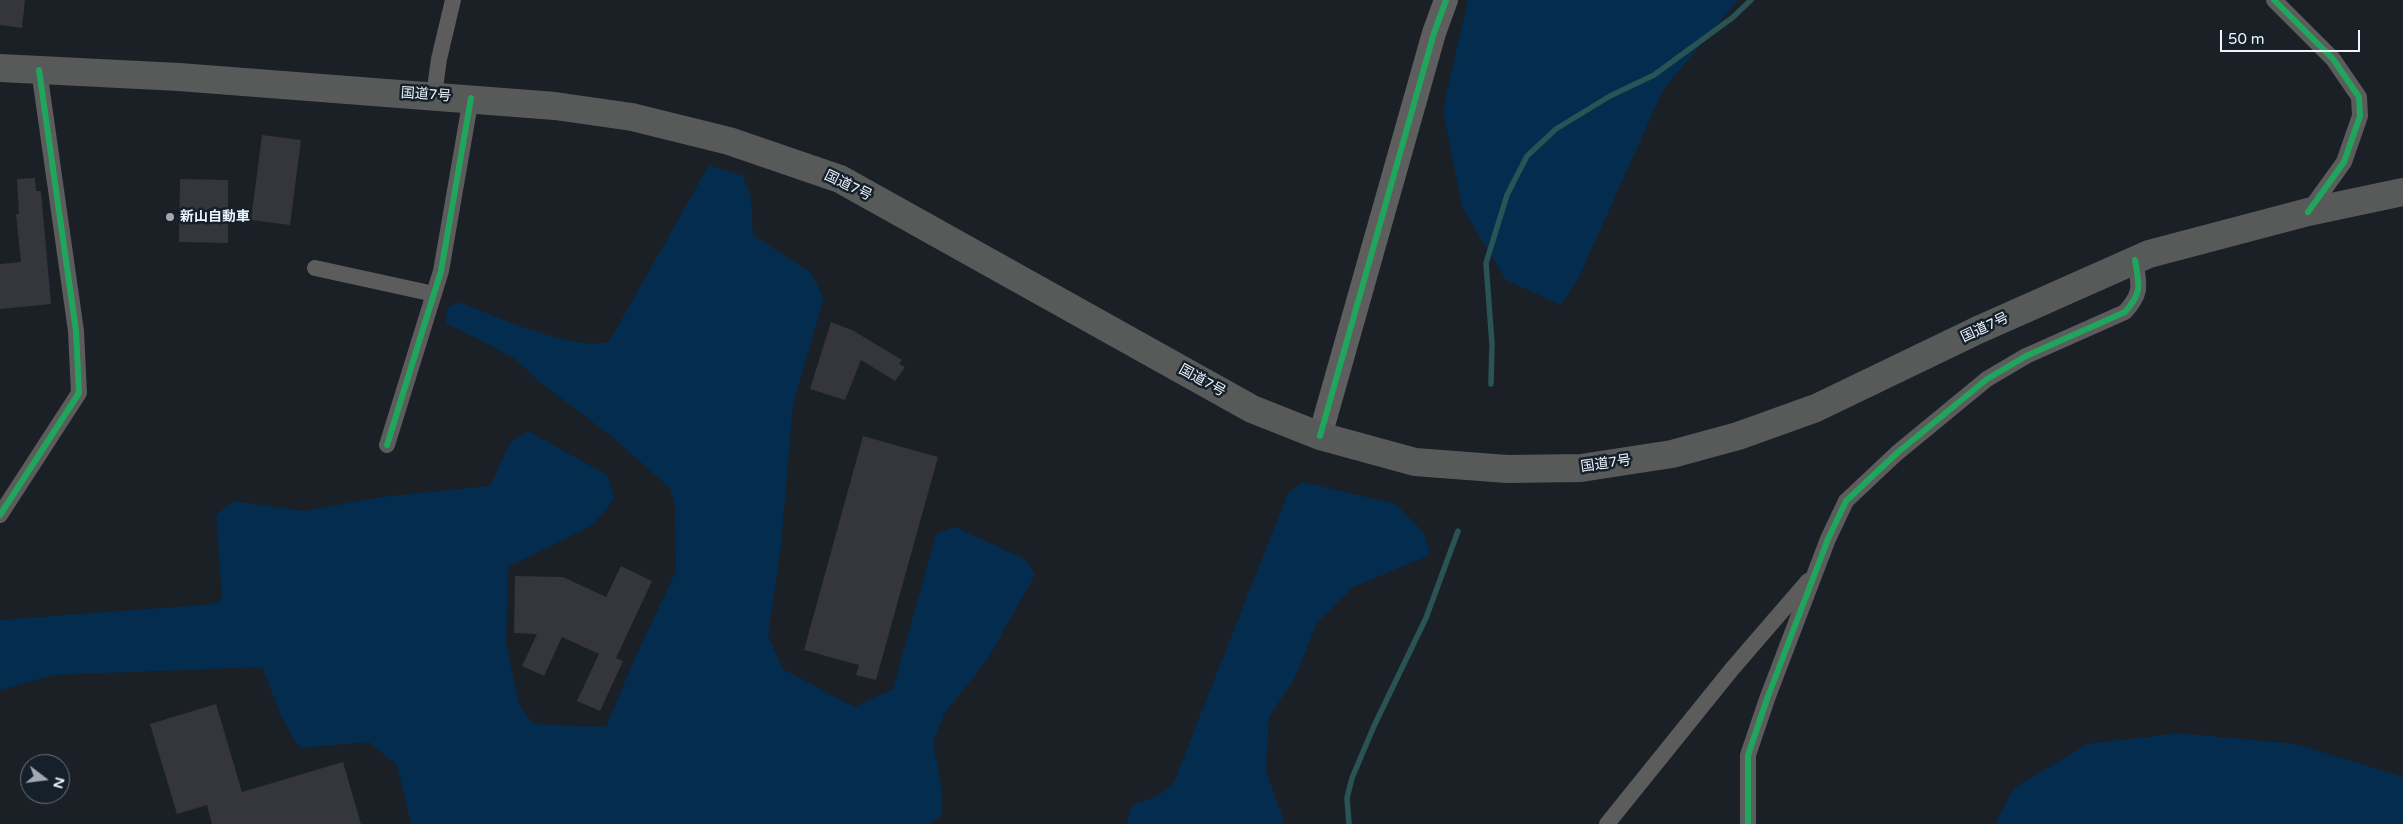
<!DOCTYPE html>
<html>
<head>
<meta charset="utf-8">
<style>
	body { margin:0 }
	#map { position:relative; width:2403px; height:824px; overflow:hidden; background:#1a2026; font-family:"Varela Round",sans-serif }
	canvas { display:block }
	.north { position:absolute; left:20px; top:754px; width:50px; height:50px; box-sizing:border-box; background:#15202b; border:1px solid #6b747e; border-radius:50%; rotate:105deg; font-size:14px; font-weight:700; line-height:20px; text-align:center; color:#ecf3fb }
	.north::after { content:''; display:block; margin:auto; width:18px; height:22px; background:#a2a9b0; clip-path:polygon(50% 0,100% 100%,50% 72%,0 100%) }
	.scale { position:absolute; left:2220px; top:30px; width:140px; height:22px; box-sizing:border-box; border:2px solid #ecf3fb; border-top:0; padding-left:6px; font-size:15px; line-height:18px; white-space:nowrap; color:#ecf3fb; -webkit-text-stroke:4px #15202b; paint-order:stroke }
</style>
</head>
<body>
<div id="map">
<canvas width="2403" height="824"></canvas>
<div class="north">N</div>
<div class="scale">50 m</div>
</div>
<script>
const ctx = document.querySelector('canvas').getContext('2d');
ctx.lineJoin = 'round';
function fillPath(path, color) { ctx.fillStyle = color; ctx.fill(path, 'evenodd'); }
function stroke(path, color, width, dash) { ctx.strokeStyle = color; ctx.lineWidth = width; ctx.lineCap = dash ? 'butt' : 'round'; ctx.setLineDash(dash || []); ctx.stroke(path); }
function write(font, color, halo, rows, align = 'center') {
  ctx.font = font + ' "Varela Round","Noto Sans JP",sans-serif'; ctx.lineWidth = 5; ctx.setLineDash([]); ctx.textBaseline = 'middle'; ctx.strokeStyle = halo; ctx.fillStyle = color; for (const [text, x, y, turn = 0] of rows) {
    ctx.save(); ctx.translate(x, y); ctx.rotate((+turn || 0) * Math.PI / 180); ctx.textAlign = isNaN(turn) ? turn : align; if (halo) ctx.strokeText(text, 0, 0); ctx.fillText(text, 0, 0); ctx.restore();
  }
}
fillPath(new Path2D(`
	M 1468,0 L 1738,0 L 1663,90 L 1579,277 L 1561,305 L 1506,280 L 1462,207 L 1443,110 Z
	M 709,165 L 743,176 L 751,197 L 753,235 L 811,273 L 824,298 L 793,404 L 781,545 L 768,636 L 783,669 L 854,707 L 893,689 L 936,534 L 955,527 L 1025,559 L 1035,575 L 987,660 L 945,713 L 933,742 L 941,785 L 942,815 L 930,824 L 411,824 L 397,765 L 369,742 L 300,748 L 283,720 L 262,667 L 53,675 L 0,690 L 0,620 L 215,604 L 222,598 L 216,515 L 234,501 L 303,511 L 382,497 L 490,486 L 510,443 L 528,431 L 607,475 L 615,498 L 593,525 L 508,567 L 506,642 L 519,704 L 533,724 L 606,727 L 635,658 L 676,571 L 675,506 L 670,488 L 611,436 L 541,383 L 514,358 L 446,323 L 447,308 L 458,302 C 496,316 571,351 609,342 Z
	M 1303,482 L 1396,504 L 1424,533 L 1430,555 L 1353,587 L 1317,623 L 1295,678 L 1269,717 L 1266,771 L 1285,824 L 1127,824 L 1132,805 L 1158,796 L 1174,782 L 1288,493 Z
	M 2179,733 L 2296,744 L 2403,777 L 2403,824 L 1995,824 L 2014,788 L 2087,744 Z`), '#042c4e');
stroke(new Path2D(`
	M 1491,384 L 1492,344 L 1486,263 L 1507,195 L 1527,156 L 1556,129 L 1610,96 L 1654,75 L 1732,18 L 1751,0
	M 1349,824 L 1347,798 L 1352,778 L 1374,726 L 1426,618 L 1458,531`), '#295354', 5.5);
fillPath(new Path2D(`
	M 0,0 L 25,0 L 22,28 L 0,25 Z
	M 262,135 L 301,140 L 290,225 L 251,220 Z
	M 35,178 L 36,191 L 41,191 L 51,304 L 0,309 L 0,264 L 21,262 L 16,214 L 19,214 L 17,179 Z
	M 180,179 L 228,180 L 228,243 L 179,242 Z
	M 831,322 L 852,330 L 902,360 L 899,364 L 905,367 L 895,381 L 861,360 L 845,400 L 810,389 Z
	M 863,436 L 938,457 L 876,680 L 856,675 L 859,665 L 804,650 Z
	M 621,566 L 652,581 L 616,658 L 623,661 L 600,711 L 577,701 L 599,654 L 562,637 L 544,676 L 522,666 L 537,634 L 514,633 L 515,576 L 563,577 L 606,597 Z
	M 216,704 L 242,792 L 343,762 L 361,824 L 212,824 L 207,805 L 177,814 L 150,724 Z`), '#34363c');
stroke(new Path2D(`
	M 2274,0 L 2333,59 L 2359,97 L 2360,116 L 2344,162 L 2308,212
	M 434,95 L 439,59 L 453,0
	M 315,268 L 434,294
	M 387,445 L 441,271 L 471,98
	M 0,515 L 79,393 L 76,331 L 39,70
	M 1607,824 L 1732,669 L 1808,581
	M 1748,824 L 1748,755 L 1767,699 L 1828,539 L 1846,501 L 1897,453 L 1987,379 L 2026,356 L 2125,312 C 2143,292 2139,285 2135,260`), '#5b5c5b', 16);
stroke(new Path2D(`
	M 1320,436 L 1434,33 L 1446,0`), '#5e5e5e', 24);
stroke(new Path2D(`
	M 0,68 L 179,77 L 555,106 L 632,117 L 729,141 L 840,179 L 1252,409 L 1320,436 L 1415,462 L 1507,469 L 1581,468 L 1672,454 L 1738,436 L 1816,408 L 1978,330 L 2149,254 L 2308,212 L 2403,192`), '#585a5a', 28);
stroke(new Path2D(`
	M 2274,0 L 2333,59 L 2359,97 L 2360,116 L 2344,162 L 2308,212
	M 1320,436 L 1434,33 L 1446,0
	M 387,445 L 441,271 L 471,98
	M 0,515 L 79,393 L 76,331 L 39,70
	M 1748,824 L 1748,755 L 1767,699 L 1828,539 L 1846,501 L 1897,453 L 1987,379 L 2026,356 L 2125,312 C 2143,292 2139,285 2135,260`), '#20a55d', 6);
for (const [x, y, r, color] of [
	[170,217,5,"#a2a9b0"]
]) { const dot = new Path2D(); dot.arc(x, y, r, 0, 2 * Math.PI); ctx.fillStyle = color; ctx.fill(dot); stroke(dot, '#15202b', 2); }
write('14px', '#ecf3fb', '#15202b', [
	["国道7号",426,95,4],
	["国道7号",848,186,26],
	["国道7号",1985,328,-25],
	["国道7号",1202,381,29],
	["国道7号",1606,464,-8]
]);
write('bold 14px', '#ecf3fb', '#15202b', [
	["新山自動車",180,217]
], 'left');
</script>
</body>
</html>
